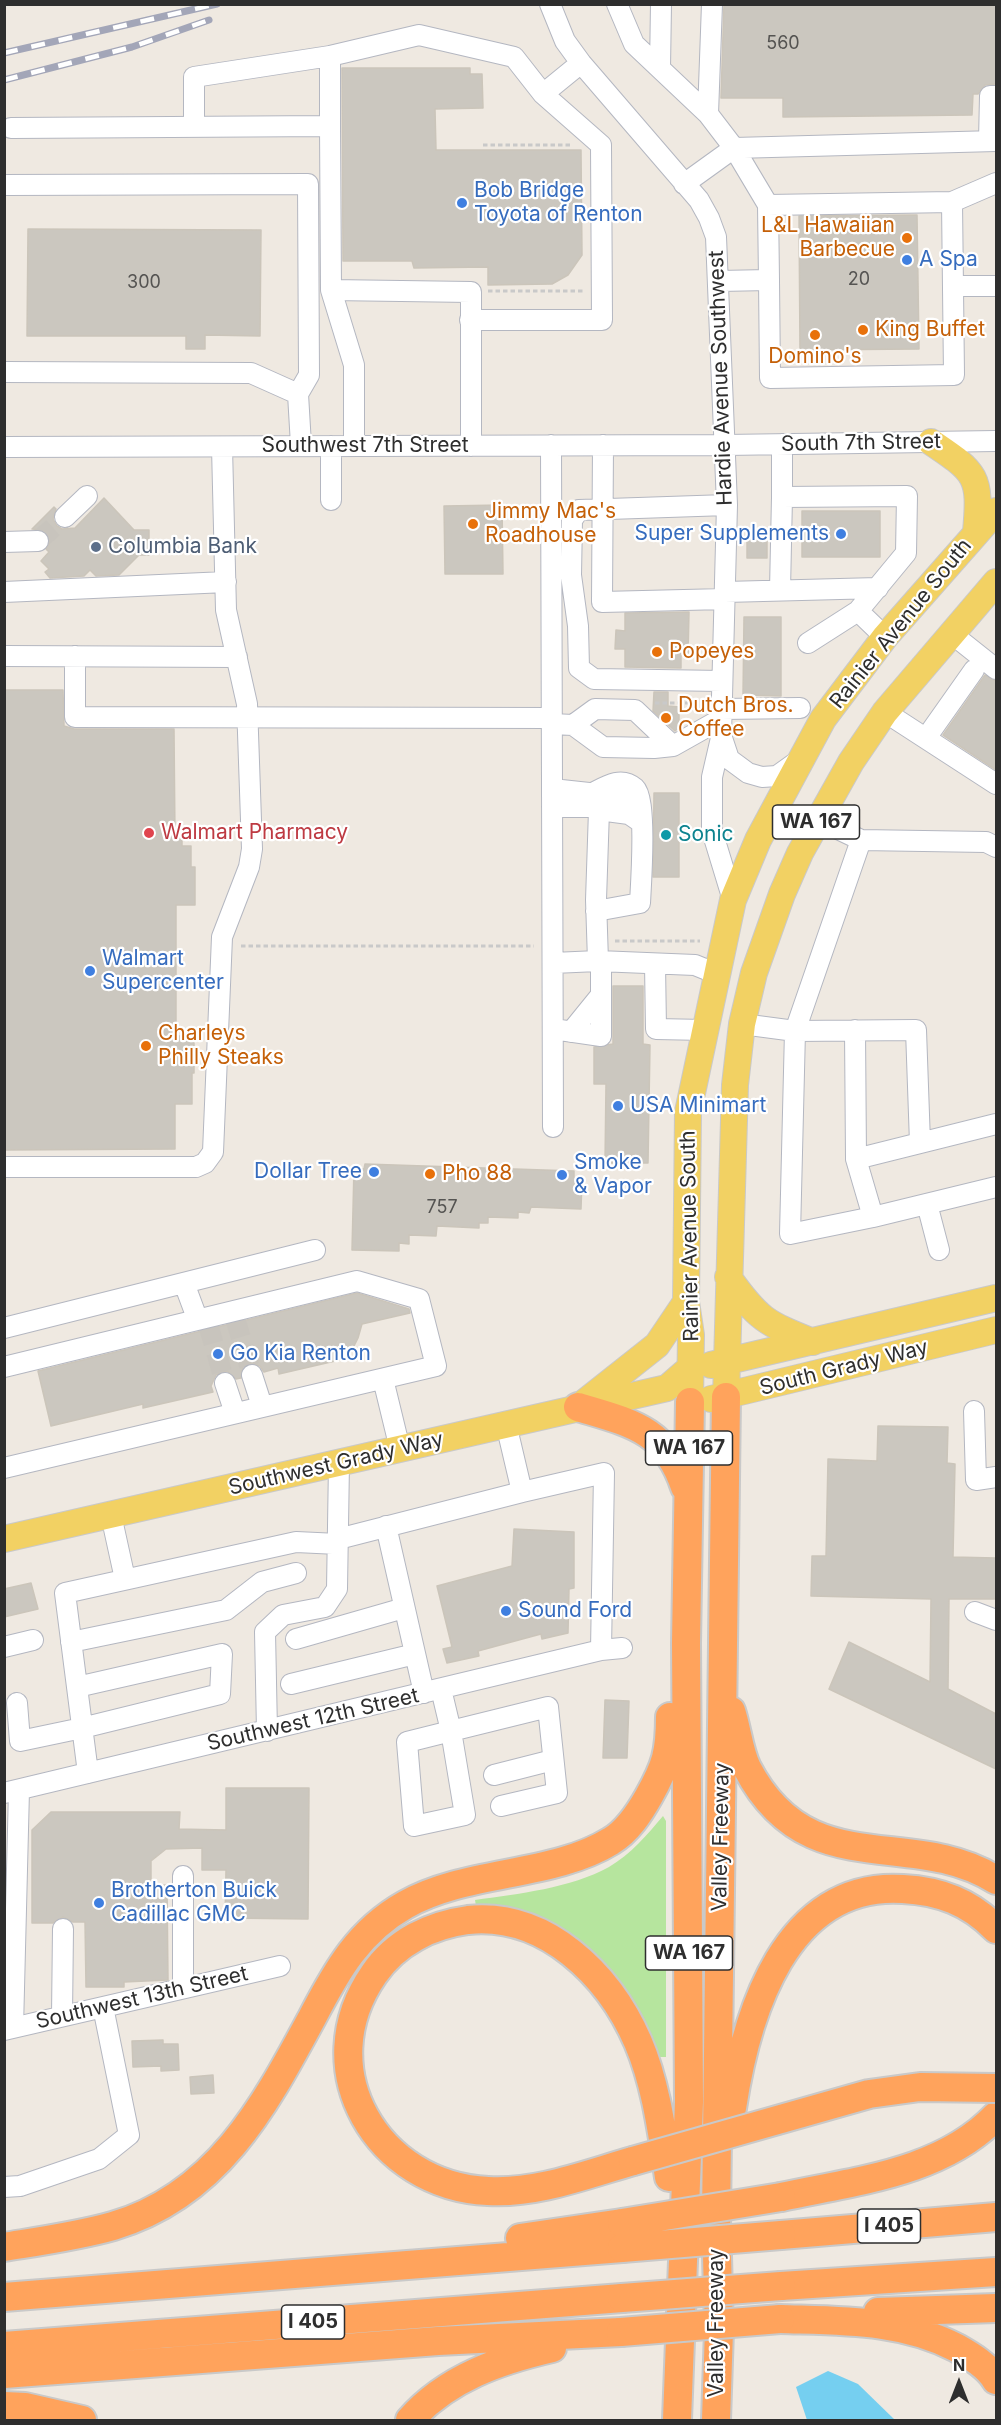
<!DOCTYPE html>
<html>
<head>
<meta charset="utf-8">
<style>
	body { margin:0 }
	#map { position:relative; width:1001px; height:2425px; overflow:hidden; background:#efe9e1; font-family:Inter,sans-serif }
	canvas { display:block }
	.frame { position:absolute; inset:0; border:6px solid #2e2e2e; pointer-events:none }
	.north { position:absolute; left:929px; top:2353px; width:60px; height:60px; -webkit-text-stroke:4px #fff; paint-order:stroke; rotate:0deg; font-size:16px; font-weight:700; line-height:24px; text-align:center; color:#2e2e2e }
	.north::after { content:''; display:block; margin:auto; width:21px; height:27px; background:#2e2e2e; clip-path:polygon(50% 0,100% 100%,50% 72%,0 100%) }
</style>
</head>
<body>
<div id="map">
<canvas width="1001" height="2425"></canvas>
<div class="frame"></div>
<div class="north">N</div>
</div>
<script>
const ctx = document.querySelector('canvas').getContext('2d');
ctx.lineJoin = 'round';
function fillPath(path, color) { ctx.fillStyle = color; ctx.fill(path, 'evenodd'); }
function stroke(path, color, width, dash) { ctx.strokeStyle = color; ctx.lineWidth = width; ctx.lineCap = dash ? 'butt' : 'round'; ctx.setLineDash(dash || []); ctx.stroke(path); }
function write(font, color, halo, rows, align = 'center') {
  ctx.font = font + ' Inter,sans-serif'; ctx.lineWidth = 4.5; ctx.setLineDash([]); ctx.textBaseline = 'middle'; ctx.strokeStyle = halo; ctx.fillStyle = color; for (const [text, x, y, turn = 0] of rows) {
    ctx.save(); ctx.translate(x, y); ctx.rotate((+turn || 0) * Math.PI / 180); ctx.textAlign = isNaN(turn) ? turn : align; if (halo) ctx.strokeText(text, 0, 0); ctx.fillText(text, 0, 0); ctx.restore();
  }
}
fillPath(new Path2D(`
	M 663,1816 L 666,1821 L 666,2057 L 659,2057 L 628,1996 L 477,1912 L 475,1900 C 518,1894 571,1888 609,1867 C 631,1854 647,1835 663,1816 Z`), '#b6e59e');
fillPath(new Path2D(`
	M 828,2371 L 858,2384 L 895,2420 L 807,2420 L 796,2387 Z`), '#75cff0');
const building = new Path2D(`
	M 724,4 L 996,4 L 996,84 L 985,85 L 978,94 L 973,94 L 972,115 L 783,117 L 783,98 L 721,98 Z
	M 342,68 L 470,68 L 470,74 L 482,74 L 483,108 L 435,109 L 436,150 L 581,150 L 582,255 L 568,275 L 552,284 L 488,285 L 488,267 L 414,268 L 412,261 L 343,261 Z
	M 917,215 L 919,349 L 800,350 L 799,216 Z
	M 28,229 L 261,230 L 260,336 L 205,335 L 205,349 L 186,349 L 186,336 L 27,336 Z
	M 104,498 L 134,530 L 149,530 L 149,555 L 139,555 L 119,575 L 96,576 L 90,570 L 84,576 L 50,578 L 45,572 L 49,569 L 41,561 L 49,552 L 46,549 L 50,541 L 48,535 L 43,530 L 32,529 L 54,507 L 56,509 L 53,519 L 57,526 L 62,529 L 75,528 Z
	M 502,505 L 503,574 L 445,574 L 444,506 Z
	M 802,511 L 880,511 L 880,557 L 802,557 Z
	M 747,537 L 767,537 L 767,558 L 747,558 Z
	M 689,612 L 688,655 L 681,655 L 681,668 L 625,667 L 625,649 L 615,649 L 616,630 L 625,631 L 625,613 Z
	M 744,617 L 781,617 L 781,696 L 743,695 Z
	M 985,675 L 996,681 L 996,770 L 943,735 Z
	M 4,690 L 63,690 L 64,726 L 74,729 L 174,729 L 175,838 L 182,838 L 182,846 L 191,846 L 191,867 L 195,867 L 195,905 L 176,905 L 176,1036 L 194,1036 L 194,1073 L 192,1073 L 192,1104 L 175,1104 L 175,1149 L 4,1150 Z
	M 654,692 L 668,692 L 668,706 L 679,707 L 679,727 L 675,731 L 653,711 Z
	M 654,793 L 679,793 L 679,877 L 653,877 Z
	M 613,986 L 643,986 L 643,1044 L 650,1045 L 648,1163 L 605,1163 L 606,1084 L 594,1084 L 594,1047 L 613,1044 Z
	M 365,1164 L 574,1171 L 574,1178 L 582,1178 L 581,1209 L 531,1207 L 529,1213 L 518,1212 L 518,1218 L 488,1217 L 488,1223 L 479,1223 L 479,1228 L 437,1226 L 436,1236 L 409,1235 L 409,1244 L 399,1243 L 399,1251 L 352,1250 L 354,1168 L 364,1169 Z
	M 357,1293 L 409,1309 L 410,1313 L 362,1324 L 358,1338 L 348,1358 L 279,1374 L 278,1368 L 264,1372 L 260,1366 L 249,1363 L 243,1367 L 241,1378 L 236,1379 L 227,1371 L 216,1375 L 211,1386 L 213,1392 L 143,1408 L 143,1404 L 51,1426 L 38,1371 Z
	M 878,1426 L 948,1427 L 947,1463 L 955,1464 L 953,1557 L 996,1558 L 996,1599 L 949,1599 L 948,1689 L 996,1714 L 996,1769 L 829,1689 L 849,1642 L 930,1682 L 931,1599 L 811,1596 L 812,1556 L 826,1556 L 828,1459 L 877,1461 Z
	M 514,1529 L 574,1532 L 574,1588 L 569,1589 L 568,1633 L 542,1639 L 541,1634 L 478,1651 L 479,1656 L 447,1663 L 443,1649 L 452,1647 L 437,1586 L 512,1566 Z
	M 31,1583 L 38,1609 L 4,1617 L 4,1589 Z
	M 605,1700 L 629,1701 L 627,1758 L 603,1758 Z
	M 226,1788 L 309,1788 L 308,1919 L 225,1918 L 226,1870 L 202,1870 L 202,1848 L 166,1849 L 151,1861 L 151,1885 L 167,1885 L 168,1980 L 124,1982 L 124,1987 L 86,1987 L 85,1922 L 73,1922 L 63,1917 L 53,1923 L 32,1923 L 32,1830 L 51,1812 L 180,1812 L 179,1829 L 226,1830 Z
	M 163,2040 L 163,2044 L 178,2044 L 179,2070 L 161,2071 L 161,2066 L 133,2067 L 132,2041 Z
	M 213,2075 L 214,2093 L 191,2094 L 190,2077 Z`);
fillPath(building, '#cbc7bf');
stroke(building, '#cbc5ba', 1.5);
stroke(new Path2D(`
	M 38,541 L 65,517
	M 235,1318 L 252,1375
	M 208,1324 L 225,1383`), '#c8c4bd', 20, [20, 10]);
const minor = new Path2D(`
	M 550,4 L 565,41 L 581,63 L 699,200 L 709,218 L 716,237 L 727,505 L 721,735 L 729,759 L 748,773 L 762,777 L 777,776 L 798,761
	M 617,4 L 634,44 L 708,114 L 734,148 L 996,141
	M 330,56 L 330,126
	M 660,68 L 661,4
	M 543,94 L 581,63
	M 708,114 L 712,4
	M 194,127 L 194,77 L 330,56 L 419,35 L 514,57 L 543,94 L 601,145 L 602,320 L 470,320
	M 11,128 L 330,126 L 331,290 L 354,365 L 354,446
	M 989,141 L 990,96 L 996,96
	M 684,184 L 734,148 L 768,205
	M 4,185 L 308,184 L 309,375 L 298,394 L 301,445
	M 952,202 L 996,183
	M 719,281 L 769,280 L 770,378 L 954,375 L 952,202 L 768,205 L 769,280
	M 953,286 L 996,286
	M 331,290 L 471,292 L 471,446
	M 4,372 L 251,373 L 298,394
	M 782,444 L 782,497
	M 551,445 L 553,1127
	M 603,445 L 602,602 L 725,599
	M 331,446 L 331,500
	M 4,447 L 725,445 L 996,441
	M 65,517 L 87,496
	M 4,542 L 38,541
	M 780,590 L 782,497 L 907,496 L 906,553 L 858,611 L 885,637
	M 4,592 L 226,582
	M 725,592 L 878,588
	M 952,634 L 996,669
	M 808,643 L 858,611
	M 4,656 L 237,657
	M 75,656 L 75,717 L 552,718
	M 722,681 L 594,679 L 579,668 L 578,626 L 571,575 L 572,520 L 579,510 L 727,505
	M 721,709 L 800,708
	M 885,712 L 996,784
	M 552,724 L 573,725 L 603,747 L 654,748 L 673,746 L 721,719
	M 573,725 L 595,709 L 635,710 L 673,746
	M 721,738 L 712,777 L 712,831 L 733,900
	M 926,738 L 974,670
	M 552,789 L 626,797 L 640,803
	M 593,793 C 606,786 621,776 635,788 C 647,799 641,884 640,903 L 596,911
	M 595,799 L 599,810 L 629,814 L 642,823
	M 552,807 L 593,807 L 599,810 L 596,900 L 598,961
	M 817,819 L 861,840 L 986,842 L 996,847
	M 861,840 L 795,1031 L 790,1234 L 873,1217
	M 553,963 L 598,961 L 695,965 L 717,974
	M 655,964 L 656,1029 L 705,1030
	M 742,1024 L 795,1031 L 916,1030 L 920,1143
	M 553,1029 L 601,1036 L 601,962
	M 855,1030 L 856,1159
	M 571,1032 L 601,995
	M 996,1124 L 856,1159 L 873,1217 L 996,1187
	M 4,1167 L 196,1167 L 205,1163 L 213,1152 L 222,937 L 249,867 L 252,849 L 247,704 L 226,610 L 222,447
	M 927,1204 L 939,1250
	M 184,1283 L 197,1318
	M 4,1328 L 315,1250
	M 4,1367 L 357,1281 L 419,1299 L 436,1366 L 4,1468
	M 252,1375 L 262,1406
	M 383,1379 L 400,1449
	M 225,1383 L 235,1413
	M 974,1411 L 976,1480 L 996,1477
	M 506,1424 L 522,1492 L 604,1473 L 601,1650
	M 111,1515 L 125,1579
	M 386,1526 L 424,1693
	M 338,1539 L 522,1492
	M 975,1612 L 996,1620
	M 296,1639 L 404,1608
	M 71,1642 L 226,1610 L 262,1582 L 296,1573
	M 4,1647 L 33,1640
	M 291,1684 L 415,1654
	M 441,1689 L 451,1731 L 548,1707 L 557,1793 L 501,1806
	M 17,1703 L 20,1741 L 82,1728 L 220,1694 L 222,1654 L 77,1687
	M 267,1731 L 265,1632 L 283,1615 L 325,1607 L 337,1589 L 339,1463
	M 451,1731 L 465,1815 L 414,1826 L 407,1742 Z
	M 88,1773 L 65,1593 L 296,1542 L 338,1544
	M 494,1775 L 553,1760
	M 4,1793 L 601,1650 L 622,1648
	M 183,1876 L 183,1988
	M 62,2016 L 63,1929
	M 13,2028 L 19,1790
	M 4,2030 L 280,1966
	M 4,2187 L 20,2186 L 99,2159 L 129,2135 L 103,2007`);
const major = new Path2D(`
	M 931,442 C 977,473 981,476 976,532
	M 728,1277 C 758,1319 765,1323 813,1342
	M 711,1365 L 996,1298
	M 726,1397 L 735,1085 L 742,1024 L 754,973 L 782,894 L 800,853 L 851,762 L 885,712 L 996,582
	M 711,1399 L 996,1330
	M 585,1402 L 657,1345 L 686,1302
	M 690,1402 L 691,1335 L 686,1302 L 688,1112 L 733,900 L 758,840 L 823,719 L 885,637 L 996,511
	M 4,1539 L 667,1388 L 690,1368`);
const highway = new Path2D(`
	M 578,1407 C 631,1423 666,1429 685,1487
	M 731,1711 C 737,1729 739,1752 747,1768 C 808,1885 910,1826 996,1880
	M 732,2108 C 746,2015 785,1881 903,1889 C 940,1891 970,1902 996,1929
	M 633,2161 C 587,2174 537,2194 488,2191 C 377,2186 308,2069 374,1974 C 396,1942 431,1925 468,1920 C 546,1912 609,1975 638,2042 C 656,2084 662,2132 669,2177
	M 781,2197 C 855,2181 942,2173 996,2116
	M 781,2235 L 996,2217
	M 520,2238 L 622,2223
	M 4,2247 C 41,2241 78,2236 113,2226 C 218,2195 265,2105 313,2016 C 337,1970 359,1931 405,1905 C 466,1870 553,1877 611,1841 C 628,1831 640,1812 649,1796 C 666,1766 670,1752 670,1717
	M 781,2286 L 996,2272
	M 4,2297 L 622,2248
	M 878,2312 L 996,2308
	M 780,2319 C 842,2321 901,2319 957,2348 C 971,2356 988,2366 996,2380
	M 4,2346 L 622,2298
	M 4,2374 L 438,2341 L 621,2332
	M 4,2406 L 25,2407 L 82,2420
	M 410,2420 C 447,2378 500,2360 552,2348
	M 677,2420 L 689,2102 L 686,1643 L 690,1402
	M 716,2420 L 719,2330 L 716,2219 L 726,1397`);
stroke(minor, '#b4b7c1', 22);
stroke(major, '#c9c9c9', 28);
stroke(highway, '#c9c9c9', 32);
stroke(new Path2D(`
	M 483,145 L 571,145
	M 488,291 L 583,291
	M 655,703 L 689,703
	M 615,941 L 700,941
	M 241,946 L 534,946`), '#c9c9c9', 3, [4.5, 3]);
stroke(minor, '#fff', 20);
stroke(major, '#f2d163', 26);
stroke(highway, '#ffa35c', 28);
const rail = new Path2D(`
	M 4,53 L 217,4
	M 4,80 L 132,47 L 209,20`);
stroke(rail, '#a3a6b8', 7);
stroke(rail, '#fff', 4.5, [14]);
const highwayBridge = new Path2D(`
	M 633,2161 L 869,2094 L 920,2087 L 996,2088
	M 622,2223 L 781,2197
	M 622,2248 L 781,2235
	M 622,2298 L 781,2286
	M 621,2332 L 780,2319`);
stroke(highwayBridge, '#c9c9c9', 32, []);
stroke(highwayBridge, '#ffa35c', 28);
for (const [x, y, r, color] of [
	[462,203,6,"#3f7fe0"],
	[907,238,6,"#e8710a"],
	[907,260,6,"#3f7fe0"],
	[863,330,6,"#e8710a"],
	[815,335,6,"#e8710a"],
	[473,524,6,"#e8710a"],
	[841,534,6,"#3f7fe0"],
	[96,547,6,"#5c6f8a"],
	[657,652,6,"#e8710a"],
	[666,718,6,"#e8710a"],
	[149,833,6,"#e0444e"],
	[666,835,6,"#0f9aa8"],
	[90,971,6,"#3f7fe0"],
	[146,1046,6,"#e8710a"],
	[618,1106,6,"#3f7fe0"],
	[374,1172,6,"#3f7fe0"],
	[430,1174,6,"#e8710a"],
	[562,1175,6,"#3f7fe0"],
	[218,1354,6,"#3f7fe0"],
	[506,1611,6,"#3f7fe0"],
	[99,1903,6,"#3f7fe0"]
]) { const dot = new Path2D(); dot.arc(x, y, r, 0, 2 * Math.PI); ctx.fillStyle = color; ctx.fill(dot); stroke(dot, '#fff', 2); }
write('18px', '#555452', null, [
	["560",783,44],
	["20",859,280],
	["300",144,283],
	["757",442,1208]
]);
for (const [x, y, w] of [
	[816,822,87],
	[689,1448,87],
	[689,1953,87],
	[889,2226,63],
	[313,2322,63]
]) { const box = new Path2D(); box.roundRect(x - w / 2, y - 17, w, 34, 4.5); ctx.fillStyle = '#fff'; ctx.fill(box); stroke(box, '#2e2e2e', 1.5); }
write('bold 20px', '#2e2e2e', null, [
	["WA 167",816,822],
	["WA 167",689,1448],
	["WA 167",689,1953],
	["I 405",889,2226],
	["I 405",313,2322]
]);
write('21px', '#366cbe', '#fff', [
	["Bob Bridge",474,191],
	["Toyota of Renton",474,215],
	["A Spa",919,260],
	["Super Supplements",829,534,"right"],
	["Walmart",102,959],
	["Supercenter",102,983],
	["USA Minimart",630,1106],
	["Smoke",574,1163],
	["& Vapor",574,1187],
	["Dollar Tree",362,1172,"right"],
	["Go Kia Renton",230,1354],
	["Sound Ford",518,1611],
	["Brotherton Buick",111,1891],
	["Cadillac GMC",111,1915]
], 'left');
write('21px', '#c56008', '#fff', [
	["L&L Hawaiian",895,226,"right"],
	["Barbecue",895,250,"right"],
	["King Buffet",875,330],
	["Domino's",815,357,"center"],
	["Jimmy Mac's",485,512],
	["Roadhouse",485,536],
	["Popeyes",669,652],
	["Dutch Bros.",678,706],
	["Coffee",678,730],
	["Charleys",158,1034],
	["Philly Steaks",158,1058],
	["Pho 88",442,1174]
], 'left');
write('21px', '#2e2e2e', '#fff', [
	["Hardie Avenue Southwest",721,378,-92],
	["South 7th Street",861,443,-1],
	["Southwest 7th Street",365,446],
	["Rainier Avenue South",901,624,-51],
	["Rainier Avenue South",690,1236,-91],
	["South Grady Way",844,1368,-14],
	["Southwest Grady Way",336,1464,-13],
	["Southwest 12th Street",313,1720,-13],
	["Valley Freeway",721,1837,-89],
	["Southwest 13th Street",142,1998,-13],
	["Valley Freeway",717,2323,-90]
]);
write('21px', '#4e5e75', '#fff', [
	["Columbia Bank",108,547]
], 'left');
write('21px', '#be3a42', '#fff', [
	["Walmart Pharmacy",161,833]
], 'left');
write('21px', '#0d838f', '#fff', [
	["Sonic",678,835]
], 'left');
</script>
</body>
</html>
